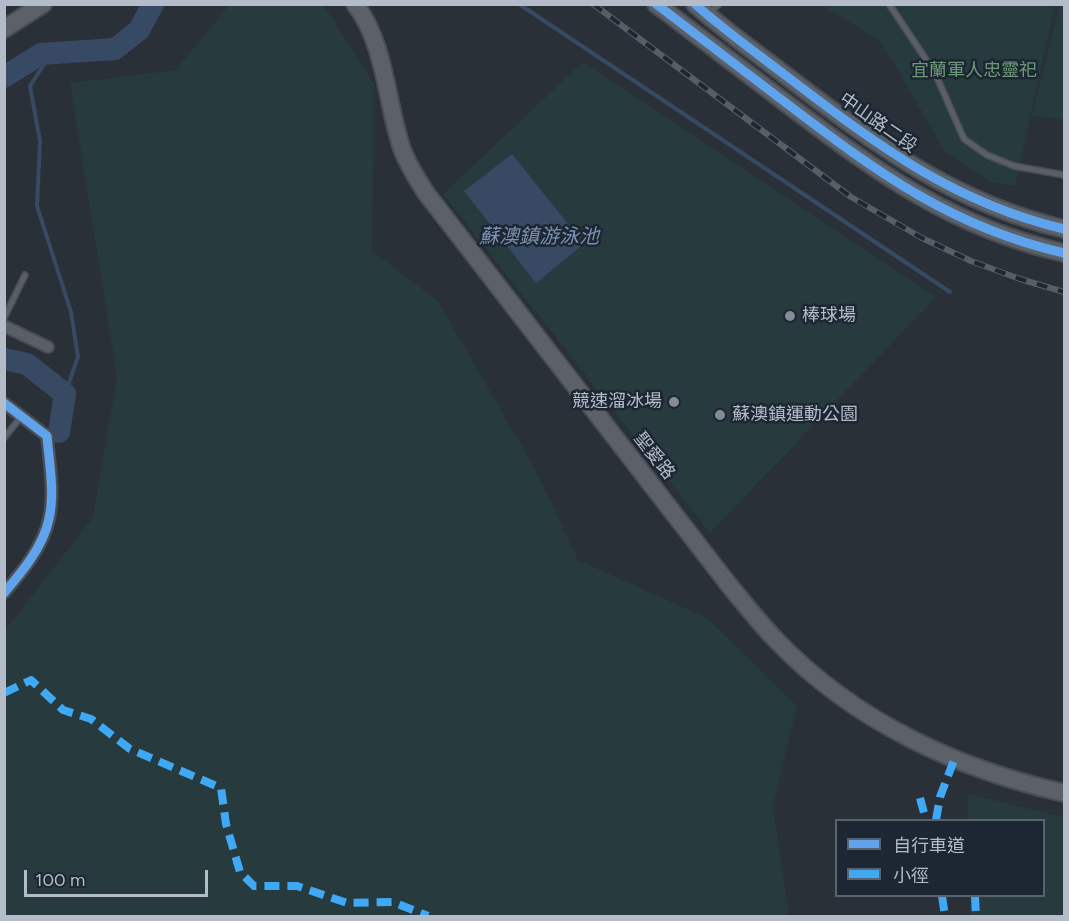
<!DOCTYPE html>
<html>
<head>
<meta charset="utf-8">
<style>
	body { margin:0 }
	#map { position:relative; width:1069px; height:921px; overflow:hidden; background:#2a3038; font-family:Figtree,"Noto Sans TC",sans-serif }
	canvas { display:block }
	.frame { position:absolute; inset:0; border:6px solid #b4bcc9; pointer-events:none }
	.legend { position:absolute; left:835px; top:819px; width:210px; height:78px; box-sizing:border-box; background:#1d2633; border:2px solid #59626f; margin:0; padding:8px 10px; list-style:none; font-size:18px; color:#b4bcc9 }
	.legend li { display:flex; align-items:center; gap:12px; height:30px }
	.legend b { width:30px; border:2px solid #59626f }
	.scale { position:absolute; left:24px; top:870px; width:184px; height:27px; box-sizing:border-box; border:3px solid #b4bcc9; border-top:0; padding-left:8px; font-size:18px; line-height:21px; white-space:nowrap; color:#b4bcc9; -webkit-text-stroke:4px #1d2633; paint-order:stroke }
</style>
</head>
<body>
<div id="map">
<canvas width="1069" height="921"></canvas>
<div class="frame"></div>
<ul class="legend">
<li><b style="height:8px;background:#60a3ed"></b>自行車道</li>
<li><b style="height:8px;background:#3fa9f5"></b>小徑</li>
</ul>
<div class="scale">100 m</div>
</div>
<script>
const ctx = document.querySelector('canvas').getContext('2d');
ctx.lineJoin = 'round';
function fillPath(path, color) { ctx.fillStyle = color; ctx.fill(path, 'evenodd'); }
function stroke(path, color, width, dash) { ctx.strokeStyle = color; ctx.lineWidth = width; ctx.lineCap = dash ? 'butt' : 'round'; ctx.setLineDash(dash || []); ctx.stroke(path); }
function write(font, color, halo, rows, align = 'center') {
  ctx.font = font + ' Figtree,"Noto Sans TC",sans-serif'; ctx.lineWidth = 5; ctx.setLineDash([]); ctx.textBaseline = 'middle'; ctx.strokeStyle = halo; ctx.fillStyle = color; for (const [text, x, y, turn = 0] of rows) {
    ctx.save(); ctx.translate(x, y); ctx.rotate((+turn || 0) * Math.PI / 180); ctx.textAlign = isNaN(turn) ? turn : align; if (halo) ctx.strokeText(text, 0, 0); ctx.fillText(text, 0, 0); ctx.restore();
  }
}
fillPath(new Path2D(`
	M 317,5 L 325,7 L 374,83 L 372,251 L 438,301 L 536,471 L 578,560 L 707,618 L 797,706 L 773,806 L 789,916 L 5,916 L 5,630 L 93,517 L 117,377 L 70,83 L 176,70 L 229,5 Z
	M 822,5 L 1055,5 L 1015,186 L 992,182 L 946,153 L 881,42 Z
	M 1060,5 L 1064,5 L 1064,120 L 1032,115 Z
	M 583,62 L 936,297 L 710,533 L 443,194 Z
	M 968,794 L 1064,817 L 1064,916 L 970,916 L 969,896 L 1044,896 L 1044,820 L 968,820 Z`), '#273a3e');
fillPath(new Path2D(`
	M 512,154 L 584,244 L 536,283 L 464,191 Z`), '#384963');
stroke(new Path2D(`
	M 519,4 L 950,292
	M 52,52 L 30,86 L 40,141 L 37,206 L 71,312 L 78,357 L 65,394`), '#384963', 4);
stroke(new Path2D(`
	M 4,77 L 41,54 L 115,49 L 139,30 L 153,4
	M 4,359 L 27,364 L 65,394 L 59,432`), '#384963', 22);
const lane = new Path2D(`
	M 889,4 L 935,73 L 964,139 L 987,155 L 1014,166 L 1064,175
	M 708,14 L 719,4
	M 4,318 L 25,275
	M 4,438 L 20,418`);
const street = new Path2D(`
	M 4,326 L 48,347
	M 4,403 L 47,436 C 49,462 55,492 49,519 C 43,547 22,572 4,593`);
const primary = new Path2D(`
	M 355,4 C 386,45 386,102 402,149 C 408,165 417,179 426,193 L 729,585 C 745,604 760,624 777,641 C 854,721 957,769 1064,793
	M 656,4 C 700,38 745,72 790,106 C 878,173 954,228 1064,253
	M 695,4 C 725,31 758,54 789,78 C 877,145 954,203 1064,229
	M 4,29 L 43,4`);
stroke(lane, '#484c53', 8);
stroke(street, '#484c53', 14);
stroke(primary, '#484c55', 20);
stroke(lane, '#5a5e66', 5);
stroke(street, '#5a5e66', 10);
stroke(primary, '#5c6168', 16);
const rail = new Path2D(`
	M 593,4 L 851,197 L 922,238 L 971,261 L 1020,279 L 1064,292`);
stroke(rail, '#595d64', 6);
stroke(rail, '#1d2633', 4, [11]);
stroke(new Path2D(`
	M 4,693 L 31,680 L 63,710 L 91,719 L 130,749 L 221,788 L 226,824 L 240,872 L 254,886 L 297,886 L 347,903 L 393,902 L 428,916
	M 920,798 L 926,820
	M 936,820 L 940,797 L 954,760
	M 942,896 L 945,916
	M 975,896 L 976,916`), '#3fa9f5', 8, [15, 8]);
stroke(new Path2D(`
	M 656,4 C 700,38 745,72 790,106 C 878,173 954,228 1064,253
	M 695,4 C 725,31 758,54 789,78 C 877,145 954,203 1064,229
	M 4,403 L 47,436 C 49,462 55,492 49,519 C 43,547 22,572 4,593`), '#60a3ed', 9);
for (const [x, y, r, color] of [
	[790,316,6,"#848b96"],
	[674,402,6,"#848b96"],
	[720,415,6,"#848b96"]
]) { const dot = new Path2D(); dot.arc(x, y, r, 0, 2 * Math.PI); ctx.fillStyle = color; ctx.fill(dot); stroke(dot, '#1d2633', 2); }
write('18px', '#6b9a76', '#1d2633', [
	["宜蘭軍人忠靈祀",974,71]
]);
write('18px', '#b4bcc9', '#1d2633', [
	["中山路二段",878,123,35],
	["聖愛路",654,456,52]
]);
write('18px', '#b4bcc9', '#1d2633', [
	["棒球場",802,316],
	["競速溜冰場",662,402,"right"],
	["蘇澳鎮運動公園",732,415]
], 'left');
write('italic 20px', '#7c92b1', '#1d2633', [
	["蘇澳鎮游泳池",539,237]
]);
</script>
</body>
</html>
